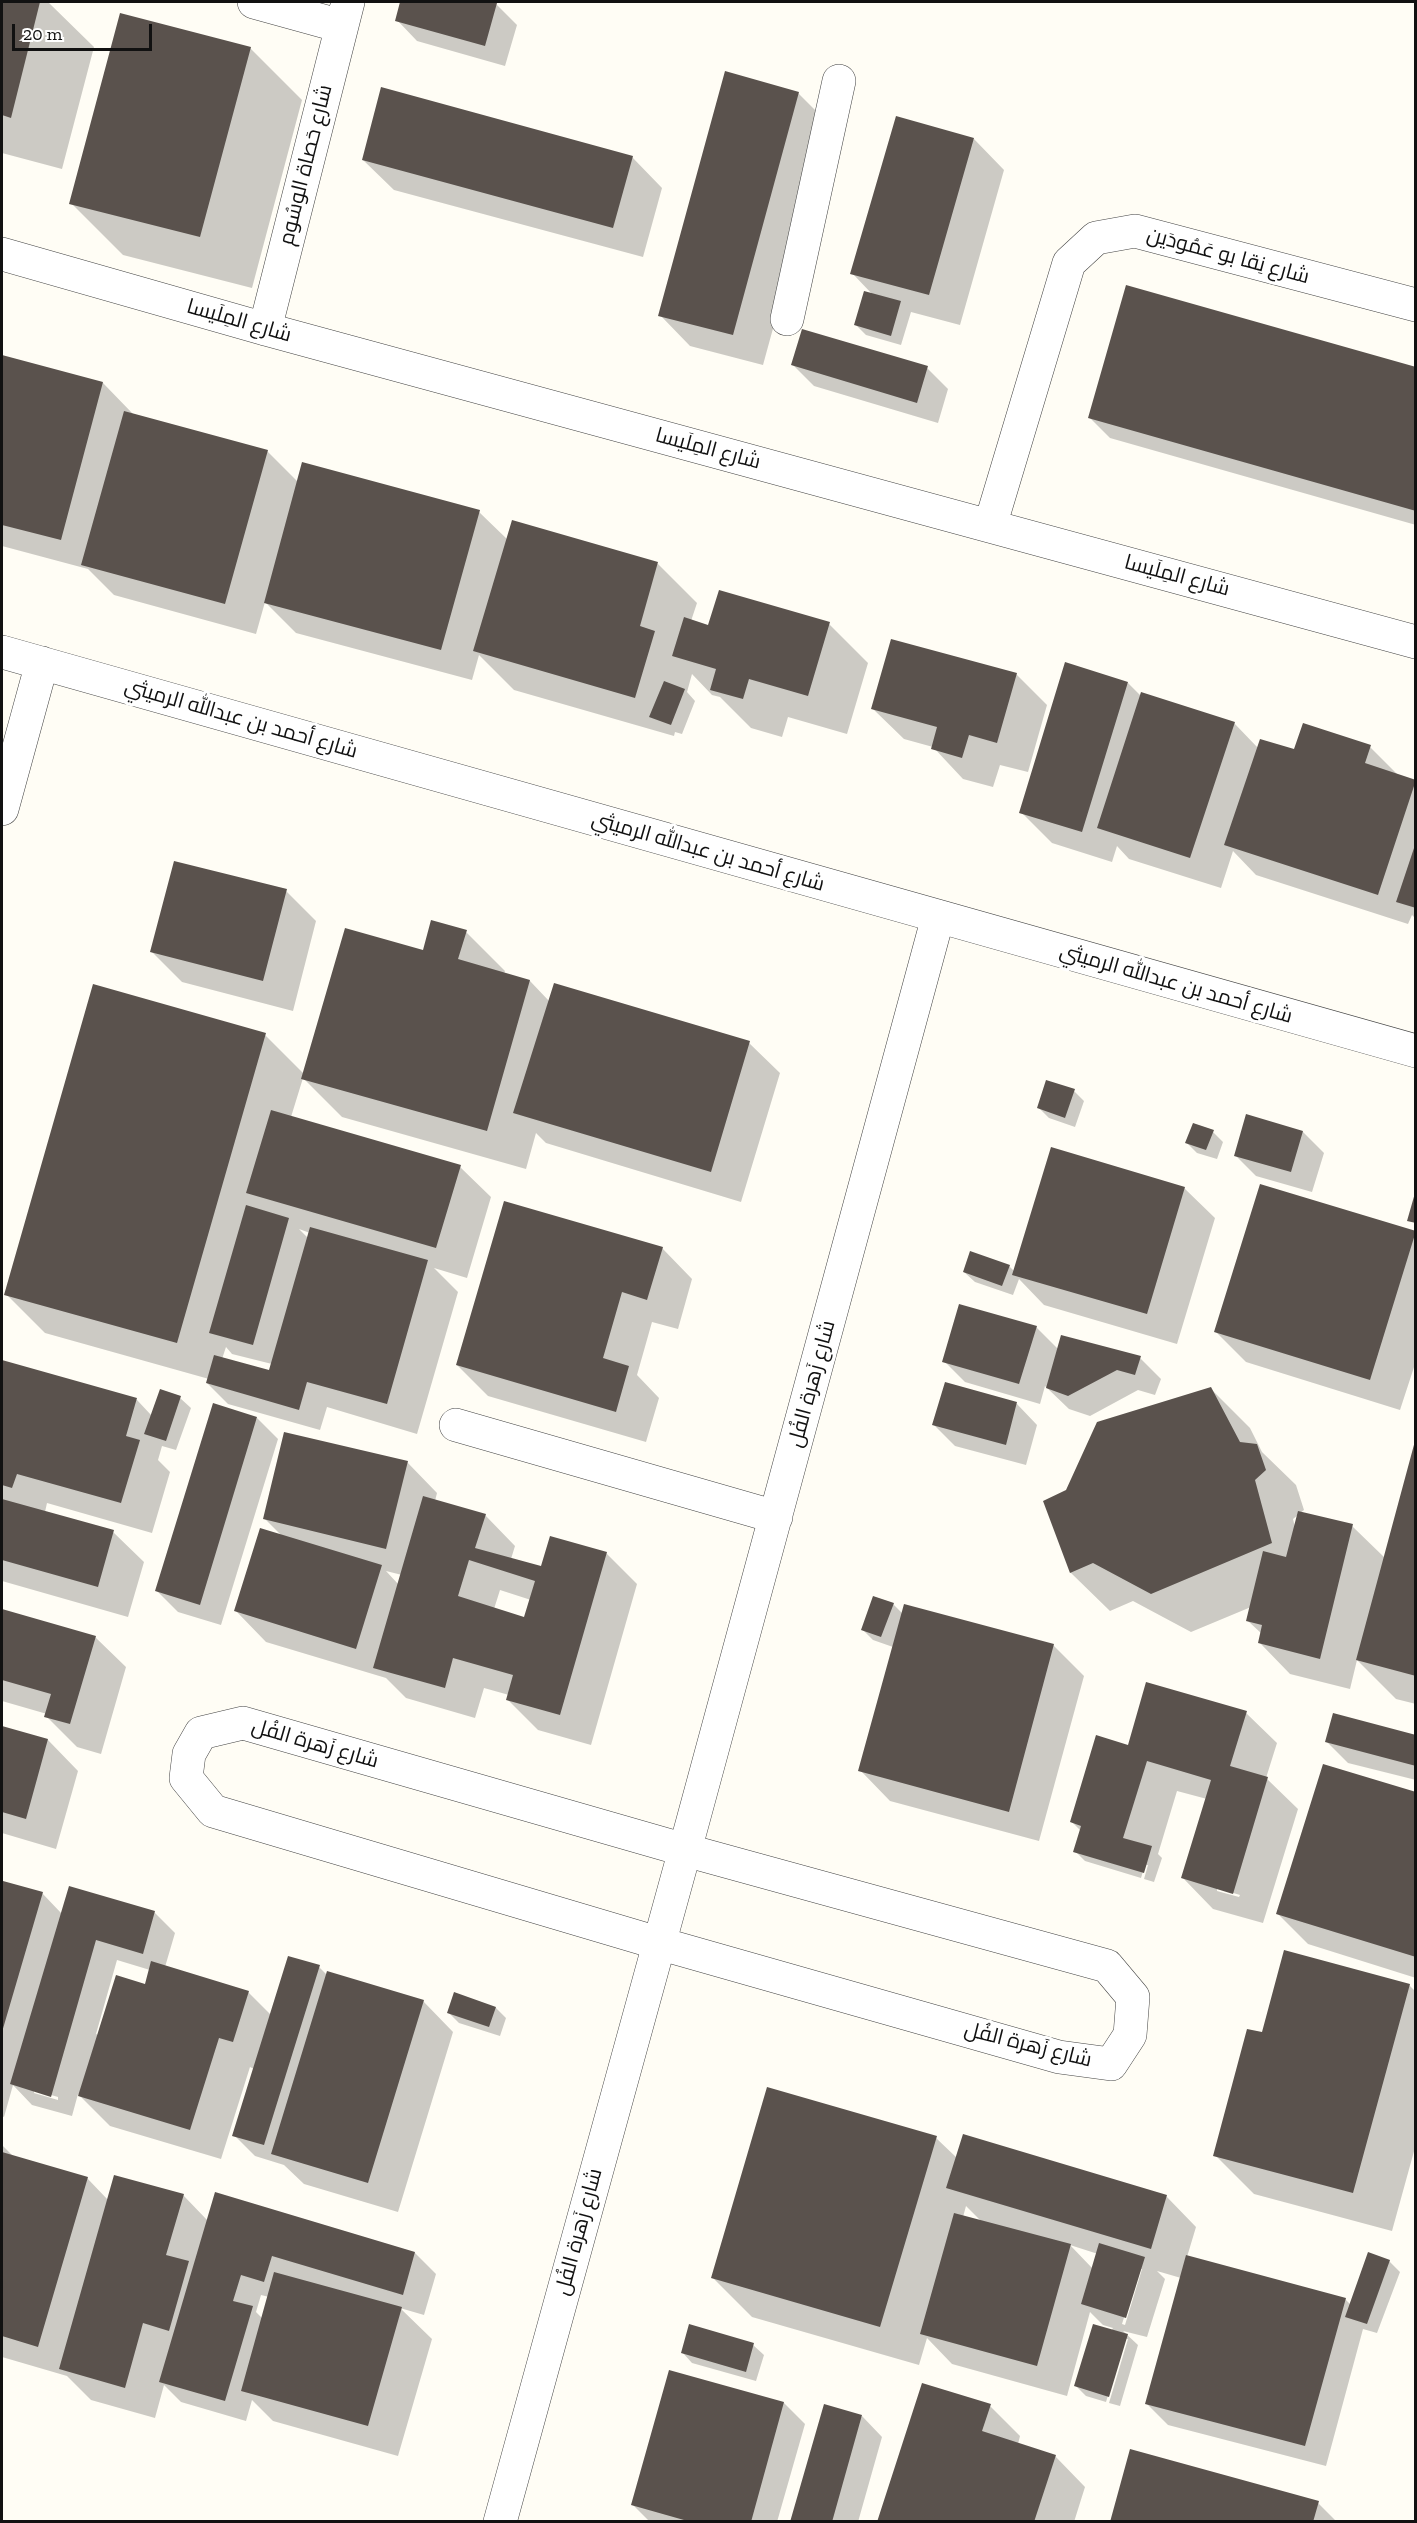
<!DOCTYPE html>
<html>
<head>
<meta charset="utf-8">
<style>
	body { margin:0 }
	#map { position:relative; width:1417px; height:2523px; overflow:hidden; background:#fffdf5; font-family:"Zilla Slab",serif }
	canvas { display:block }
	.frame { position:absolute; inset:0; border:3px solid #111; pointer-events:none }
	.scale { position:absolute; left:12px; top:24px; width:140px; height:27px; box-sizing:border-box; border:3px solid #111; border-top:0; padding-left:8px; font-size:18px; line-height:21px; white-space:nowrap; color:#111; -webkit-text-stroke:4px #fff; paint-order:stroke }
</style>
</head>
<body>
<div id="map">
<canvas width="1417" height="2523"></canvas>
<div class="frame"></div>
<div class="scale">20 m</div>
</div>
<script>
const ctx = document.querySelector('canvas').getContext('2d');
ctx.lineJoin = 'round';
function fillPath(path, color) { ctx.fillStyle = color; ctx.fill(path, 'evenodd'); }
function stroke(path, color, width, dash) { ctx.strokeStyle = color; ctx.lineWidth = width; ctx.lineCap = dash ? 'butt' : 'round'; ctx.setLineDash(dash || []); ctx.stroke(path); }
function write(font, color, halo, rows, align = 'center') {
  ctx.font = font + ' "Zilla Slab",Cairo,serif'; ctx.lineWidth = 6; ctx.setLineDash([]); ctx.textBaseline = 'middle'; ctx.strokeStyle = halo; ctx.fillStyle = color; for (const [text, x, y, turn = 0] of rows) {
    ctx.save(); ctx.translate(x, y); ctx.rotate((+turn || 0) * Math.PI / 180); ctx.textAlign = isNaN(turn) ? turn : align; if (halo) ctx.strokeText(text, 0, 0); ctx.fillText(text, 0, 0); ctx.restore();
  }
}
fillPath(new Path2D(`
	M 2,2 L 48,2 L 94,47 L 62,169 L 2,153 Z
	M 402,2 L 487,2 L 496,4 L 517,25 L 505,66 L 417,41 L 397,20 Z
	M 250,48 L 302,100 L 252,288 L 123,255 L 71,203 Z
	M 798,93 L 829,124 L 763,365 L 690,346 L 660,315 Z
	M 974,139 L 1004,170 L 960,325 L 911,312 L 901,345 L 866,335 L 856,325 L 873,295 L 852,273 Z
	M 632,157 L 662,188 L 643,257 L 394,190 L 363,160 Z
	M 2,357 L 103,383 L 133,414 L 267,451 L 298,482 L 479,512 L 508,540 L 513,522 L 658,564 L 697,603 L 691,621 L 709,626 L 829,624 L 868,663 L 847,734 L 788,717 L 782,737 L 751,728 L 720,697 L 712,695 L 692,674 L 687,692 L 695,701 L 682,734 L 675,732 L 674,736 L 514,690 L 479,655 L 472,680 L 296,633 L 265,602 L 256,634 L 114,595 L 88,569 L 2,546 Z
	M 793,365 L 927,368 L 948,389 L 938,423 L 814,386 Z
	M 1416,368 L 1416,525 L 1110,438 L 1089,417 Z
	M 1016,674 L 1047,705 L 1028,772 L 1000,765 L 993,787 L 963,779 L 933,747 L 904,739 L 873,709 Z
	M 1128,683 L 1141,696 L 1234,723 L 1258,748 L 1295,751 L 1370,747 L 1400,777 L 1416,782 L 1416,919 L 1412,915 L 1408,924 L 1256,875 L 1233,851 L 1221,888 L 1129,859 L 1117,846 L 1112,862 L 1052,843 L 1021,812 Z
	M 286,891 L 316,921 L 293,1011 L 182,982 L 152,952 Z
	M 466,932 L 505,971 L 504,974 L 530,981 L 549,1001 L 749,1043 L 780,1073 L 741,1202 L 546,1143 L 536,1133 L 526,1169 L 342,1117 L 303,1078 L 291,1117 L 460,1167 L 491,1197 L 467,1278 L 434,1268 L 458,1292 L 417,1434 L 327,1407 L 320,1430 L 228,1404 L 207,1383 L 209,1379 L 45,1333 L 6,1294 L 265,1035 L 304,1074 L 424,951 ZM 299,1229 L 310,1233 L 308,1238 ZM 226,1347 L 232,1354 L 272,1364 L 275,1374 L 222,1359 Z
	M 1074,1091 L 1084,1101 L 1075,1127 L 1049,1118 L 1039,1108 Z
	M 1247,1116 L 1303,1132 L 1324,1153 L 1312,1192 L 1256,1176 L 1235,1155 Z
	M 1213,1132 L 1223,1142 L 1217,1159 L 1197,1153 L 1187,1143 Z
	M 1261,1186 L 1416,1233 L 1416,1361 L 1400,1410 L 1246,1362 L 1216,1332 Z
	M 1184,1188 L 1215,1218 L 1177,1344 L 1044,1305 L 1019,1279 L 1013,1295 L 975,1282 L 964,1272 L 1009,1266 L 1015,1272 Z
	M 662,1248 L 692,1279 L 678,1329 L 652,1322 L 637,1375 L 659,1398 L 646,1442 L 488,1396 L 457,1365 Z
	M 1036,1327 L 1059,1350 L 1140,1358 L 1161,1379 L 1155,1395 L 1138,1390 L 1090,1416 L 1069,1409 L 1045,1386 L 1040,1404 L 965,1382 L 944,1361 Z
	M 2,1361 L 137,1400 L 152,1416 L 180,1398 L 191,1408 L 176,1450 L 162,1446 L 158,1460 L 170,1472 L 152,1533 L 47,1503 L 45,1512 L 113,1532 L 144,1562 L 128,1617 L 2,1581 Z
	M 946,1384 L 1017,1404 L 1037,1425 L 1026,1465 L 955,1446 L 934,1425 Z
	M 1211,1389 L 1250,1428 L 1262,1452 L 1296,1485 L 1304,1510 L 1300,1513 L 1352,1526 L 1385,1558 L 1416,1444 L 1416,1704 L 1396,1699 L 1357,1660 L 1350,1689 L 1290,1674 L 1260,1643 L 1262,1634 L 1248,1621 L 1251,1607 L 1191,1632 L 1133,1601 L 1110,1611 L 1071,1573 L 1045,1502 L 1067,1491 ZM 1298,1515 L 1295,1527 L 1293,1519 Z
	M 257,1418 L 278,1439 L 221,1625 L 178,1612 L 157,1591 Z
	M 407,1462 L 437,1493 L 435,1501 L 485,1515 L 515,1546 L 511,1559 L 542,1568 L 606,1553 L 637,1584 L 591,1745 L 538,1730 L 508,1700 L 509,1695 L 484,1688 L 475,1718 L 406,1698 L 386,1678 L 266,1642 L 236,1611 L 282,1536 L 265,1519 ZM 386,1571 L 402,1575 L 399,1585 ZM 500,1590 L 531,1600 L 525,1619 L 494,1609 Z
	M 893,1604 L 903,1614 L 1053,1645 L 1084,1676 L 1039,1841 L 890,1801 L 860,1770 L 893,1647 L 873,1640 L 863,1630 Z
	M 2,1611 L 95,1637 L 126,1667 L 101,1754 L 77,1747 L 46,1716 L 47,1714 L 2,1701 Z
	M 1246,1713 L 1277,1743 L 1266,1778 L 1298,1809 L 1263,1923 L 1213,1909 L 1183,1878 L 1207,1799 L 1177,1791 L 1158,1854 L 1162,1858 L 1154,1882 L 1144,1879 L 1148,1865 L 1145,1865 L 1141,1878 L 1085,1861 L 1075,1851 L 1081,1831 L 1072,1822 L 1129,1747 ZM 1217,1888 L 1240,1895 L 1239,1897 L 1217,1891 Z
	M 2,1728 L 48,1740 L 78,1771 L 56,1849 L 2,1833 Z
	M 1416,1736 L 1416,1780 L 1348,1763 L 1327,1742 Z
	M 1416,1794 L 1416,1978 L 1308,1944 L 1278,1914 Z
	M 4,1882 L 42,1893 L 62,1914 L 154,1912 L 175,1933 L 165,1967 L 248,1992 L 271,2015 L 319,1967 L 327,1975 L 423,2001 L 453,2032 L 398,2212 L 304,2184 L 284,2165 L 255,2156 L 234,2135 L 254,2069 L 250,2067 L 221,2159 L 110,2126 L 78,2094 L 72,2116 L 32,2105 L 13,2085 L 4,2117 L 2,2116 L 2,1890 ZM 117,1960 L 150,1970 L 146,1986 L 98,2035 L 96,2034 ZM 34,2090 L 58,2097 L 58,2100 L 34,2093 Z
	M 1409,1985 L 1416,1992 L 1416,2144 L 1392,2231 L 1254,2194 L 1215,2155 L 1263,2034 Z
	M 496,2008 L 506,2018 L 500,2036 L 459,2023 L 448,2012 Z
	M 936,2138 L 957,2158 L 1166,2196 L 1196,2227 L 1187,2257 L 1345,2299 L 1351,2305 L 1389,2261 L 1400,2272 L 1377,2333 L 1363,2329 L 1326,2466 L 1168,2425 L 1147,2404 L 1181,2278 L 1157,2271 L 1165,2279 L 1147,2337 L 1123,2331 L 1138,2345 L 1120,2406 L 1109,2403 L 1128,2339 L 1125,2339 L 1106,2402 L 1086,2396 L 1076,2386 L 1113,2328 L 1103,2325 L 1090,2312 L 1067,2396 L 952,2364 L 927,2338 L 919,2365 L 752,2317 L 713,2278 ZM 966,2206 L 982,2222 L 963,2217 ZM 1070,2245 L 1098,2254 L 1093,2269 ZM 1139,2269 L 1142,2269 L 1125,2325 L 1122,2324 Z
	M 2,2145 L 14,2157 L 87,2178 L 108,2200 L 183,2195 L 208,2221 L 415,2253 L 436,2274 L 424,2315 L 400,2308 L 432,2339 L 398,2456 L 273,2421 L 252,2400 L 246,2421 L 181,2402 L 164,2385 L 155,2418 L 91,2400 L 67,2376 L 2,2357 ZM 261,2295 L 269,2297 L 263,2319 L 256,2312 Z
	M 753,2345 L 764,2355 L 756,2381 L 692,2363 L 682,2352 Z
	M 670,2372 L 784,2403 L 805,2424 L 777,2522 L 650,2522 L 632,2504 Z
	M 990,2406 L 1020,2436 L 1018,2444 L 1055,2456 L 1085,2487 L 1074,2522 L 879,2522 Z
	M 862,2416 L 882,2437 L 858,2522 L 791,2522 Z
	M 1318,2503 L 1337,2522 L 1111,2522 Z`), '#0003');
fillPath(new Path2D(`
	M 2,2 L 40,2 L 11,118 L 2,115 Z
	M 400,2 L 493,2 L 497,3 L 485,46 L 395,21 Z
	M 120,13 L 251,47 L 200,237 L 69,204 Z
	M 725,71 L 799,92 L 733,335 L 658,316 Z
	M 381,87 L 633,156 L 613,228 L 362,160 Z
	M 896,116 L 974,138 L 929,295 L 850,274 Z
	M 1126,285 L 1416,367 L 1416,511 L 1088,418 Z
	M 864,291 L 901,301 L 891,336 L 854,325 Z
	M 802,329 L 928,366 L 917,403 L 791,365 Z
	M 2,355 L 103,382 L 61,540 L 2,525 Z
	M 124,411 L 268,450 L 225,604 L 81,565 Z
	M 302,462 L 480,510 L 441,650 L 264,603 Z
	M 512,520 L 658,562 L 640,626 L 655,631 L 635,698 L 473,651 Z
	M 719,590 L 830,622 L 808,696 L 749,679 L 743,699 L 710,690 L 716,669 L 672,656 L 684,617 L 708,625 Z
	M 891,639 L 1017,673 L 997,743 L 969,735 L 962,758 L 931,749 L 937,727 L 871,709 Z
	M 1065,662 L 1128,682 L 1082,832 L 1019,813 Z
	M 664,681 L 685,689 L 671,725 L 649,717 Z
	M 1141,692 L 1235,722 L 1190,858 L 1097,828 Z
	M 1303,723 L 1371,745 L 1365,763 L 1416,780 L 1378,895 L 1224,845 L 1260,739 L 1294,749 Z
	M 1416,842 L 1416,908 L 1396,902 Z
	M 174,861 L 287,889 L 263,981 L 150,952 Z
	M 431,920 L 467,930 L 458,959 L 530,980 L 487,1131 L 301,1079 L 345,928 L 423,950 Z
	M 554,983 L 750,1041 L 711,1172 L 513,1113 Z
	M 93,984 L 266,1033 L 177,1343 L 4,1295 Z
	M 1046,1080 L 1075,1089 L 1065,1118 L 1037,1108 Z
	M 271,1110 L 461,1165 L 436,1248 L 246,1193 Z
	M 1246,1114 L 1303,1131 L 1291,1172 L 1234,1156 Z
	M 1193,1123 L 1214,1130 L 1206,1150 L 1185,1143 Z
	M 1051,1147 L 1185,1187 L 1147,1314 L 1012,1275 Z
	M 1260,1184 L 1416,1231 L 1370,1380 L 1214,1332 Z
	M 1415,1193 L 1416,1193 L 1416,1223 L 1407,1221 Z
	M 504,1201 L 663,1247 L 647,1300 L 622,1292 L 603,1358 L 629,1366 L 616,1412 L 456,1365 Z
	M 246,1205 L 289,1218 L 253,1345 L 209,1333 Z
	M 310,1227 L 428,1260 L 387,1404 L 307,1382 L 299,1410 L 206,1383 L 214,1355 L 269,1370 Z
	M 970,1251 L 1010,1265 L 1002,1286 L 963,1272 Z
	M 959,1304 L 1037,1326 L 1019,1384 L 942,1362 Z
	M 1061,1335 L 1141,1356 L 1135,1375 L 1117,1370 L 1068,1396 L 1046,1388 Z
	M 2,1360 L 137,1398 L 126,1436 L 140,1440 L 121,1503 L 17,1474 L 12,1488 L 2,1485 Z
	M 945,1382 L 1017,1402 L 1006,1445 L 932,1425 Z
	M 1211,1387 L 1240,1442 L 1257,1444 L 1266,1470 L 1255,1480 L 1272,1543 L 1151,1594 L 1093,1563 L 1070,1573 L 1043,1501 L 1066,1490 L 1097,1422 Z
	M 160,1389 L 181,1396 L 166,1441 L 144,1434 Z
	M 213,1403 L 257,1417 L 200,1605 L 155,1591 Z
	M 284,1432 L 408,1461 L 386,1549 L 263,1519 Z
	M 1415,1441 L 1416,1441 L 1416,1676 L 1356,1660 Z
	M 423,1496 L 486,1514 L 475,1548 L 541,1566 L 550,1536 L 607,1552 L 560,1715 L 506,1700 L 513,1675 L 453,1658 L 445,1688 L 373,1668 ZM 469,1560 L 535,1581 L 524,1617 L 458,1596 Z
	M 2,1499 L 114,1530 L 98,1587 L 2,1560 Z
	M 1298,1511 L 1353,1524 L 1320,1659 L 1258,1643 L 1262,1625 L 1246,1621 L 1263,1551 L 1286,1557 Z
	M 260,1528 L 382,1565 L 356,1649 L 234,1611 Z
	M 873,1596 L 894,1603 L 881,1637 L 861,1630 Z
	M 904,1604 L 1054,1644 L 1009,1812 L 858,1771 Z
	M 2,1609 L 96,1636 L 70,1724 L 44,1717 L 51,1694 L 2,1680 Z
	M 1146,1682 L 1247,1711 L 1230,1766 L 1268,1777 L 1233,1894 L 1181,1878 L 1211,1780 L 1147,1761 L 1123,1838 L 1152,1846 L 1144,1873 L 1073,1852 L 1081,1826 L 1070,1822 L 1096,1735 L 1128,1745 Z
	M 1333,1713 L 1416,1735 L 1416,1766 L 1325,1742 Z
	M 2,1726 L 48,1739 L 26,1819 L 2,1812 Z
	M 1323,1764 L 1416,1792 L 1416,1957 L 1276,1914 Z
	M 3,1881 L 43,1892 L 2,2032 L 2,1885 Z
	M 69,1886 L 155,1911 L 143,1954 L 96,1940 L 51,2097 L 10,2084 Z
	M 1284,1950 L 1410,1984 L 1353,2193 L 1213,2156 L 1247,2029 L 1262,2032 Z
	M 288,1956 L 320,1965 L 264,2145 L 232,2136 Z
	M 151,1961 L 249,1991 L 233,2042 L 219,2038 L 190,2130 L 78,2096 L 116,1975 L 145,1984 Z
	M 327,1971 L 424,2000 L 368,2183 L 271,2154 Z
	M 454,1992 L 496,2007 L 489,2027 L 447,2013 Z
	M 767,2087 L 937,2136 L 880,2327 L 711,2278 Z
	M 963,2134 L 1167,2195 L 1151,2249 L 946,2188 Z
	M 2,2152 L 88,2177 L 38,2347 L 2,2336 Z
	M 114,2175 L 184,2194 L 166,2255 L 189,2261 L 169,2331 L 143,2323 L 125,2388 L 59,2369 Z
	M 215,2192 L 415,2252 L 403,2295 L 272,2256 L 264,2282 L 241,2275 L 233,2301 L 253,2306 L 225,2401 L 159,2382 Z
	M 954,2213 L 1071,2244 L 1037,2366 L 920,2334 Z
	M 1099,2243 L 1145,2257 L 1126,2318 L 1081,2304 Z
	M 1368,2252 L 1390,2260 L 1367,2324 L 1345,2317 Z
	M 1186,2255 L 1346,2298 L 1305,2446 L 1145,2404 Z
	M 274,2272 L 402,2307 L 368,2426 L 241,2391 Z
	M 689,2324 L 754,2343 L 746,2372 L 681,2353 Z
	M 1093,2324 L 1128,2334 L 1109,2397 L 1074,2386 Z
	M 669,2370 L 784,2402 L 751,2522 L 691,2522 L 631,2505 Z
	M 922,2383 L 991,2404 L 982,2431 L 1056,2455 L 1034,2522 L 877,2522 Z
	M 824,2404 L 862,2415 L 832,2522 L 790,2522 Z
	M 1130,2449 L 1319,2501 L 1313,2522 L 1110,2522 Z`), '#5a524d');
const minor = new Path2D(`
	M 254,2 L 341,26
	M 2,254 L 265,329 L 1416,642
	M 787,319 L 839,81
	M 265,329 L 348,2
	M 990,526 L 1069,263 L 1096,238 L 1135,231 L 1416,305
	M 2,652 L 1416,1051
	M 2,809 L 42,663
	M 456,1425 L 776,1517
	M 243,1723 L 685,1850 L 1107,1966 L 1133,1997 L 1130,2035 L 1111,2064 L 1059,2057 L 658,1943 L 213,1811 L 186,1778 L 189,1754 L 201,1733 Z
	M 500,2522 L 685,1850 L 938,917`);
stroke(minor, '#444', 34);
stroke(minor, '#fff', 33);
write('21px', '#111', '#fff', [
	["شارع حَصاة الوسُوم",306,165,-76],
	["شارع نِقا بو عَمُودَين",1228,256,15],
	["شارع المِلَيسا",239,321,16],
	["شارع المِلَيسا",708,449,15],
	["شارع المِلَيسا",1177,576,15],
	["شارع أحمد بن عبدالله الرميثي",241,719,16],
	["شارع أحمد بن عبدالله الرميثي",708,852,16],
	["شارع أحمد بن عبدالله الرميثي",1176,984,16],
	["شارع زَهرة الفُل",812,1384,-75],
	["شارع زَهرة الفُل",315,1744,16],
	["شارع زَهرة الفُل",1028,2045,14],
	["شارع زَهرة الفُل",579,2232,-75]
]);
</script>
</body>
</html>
